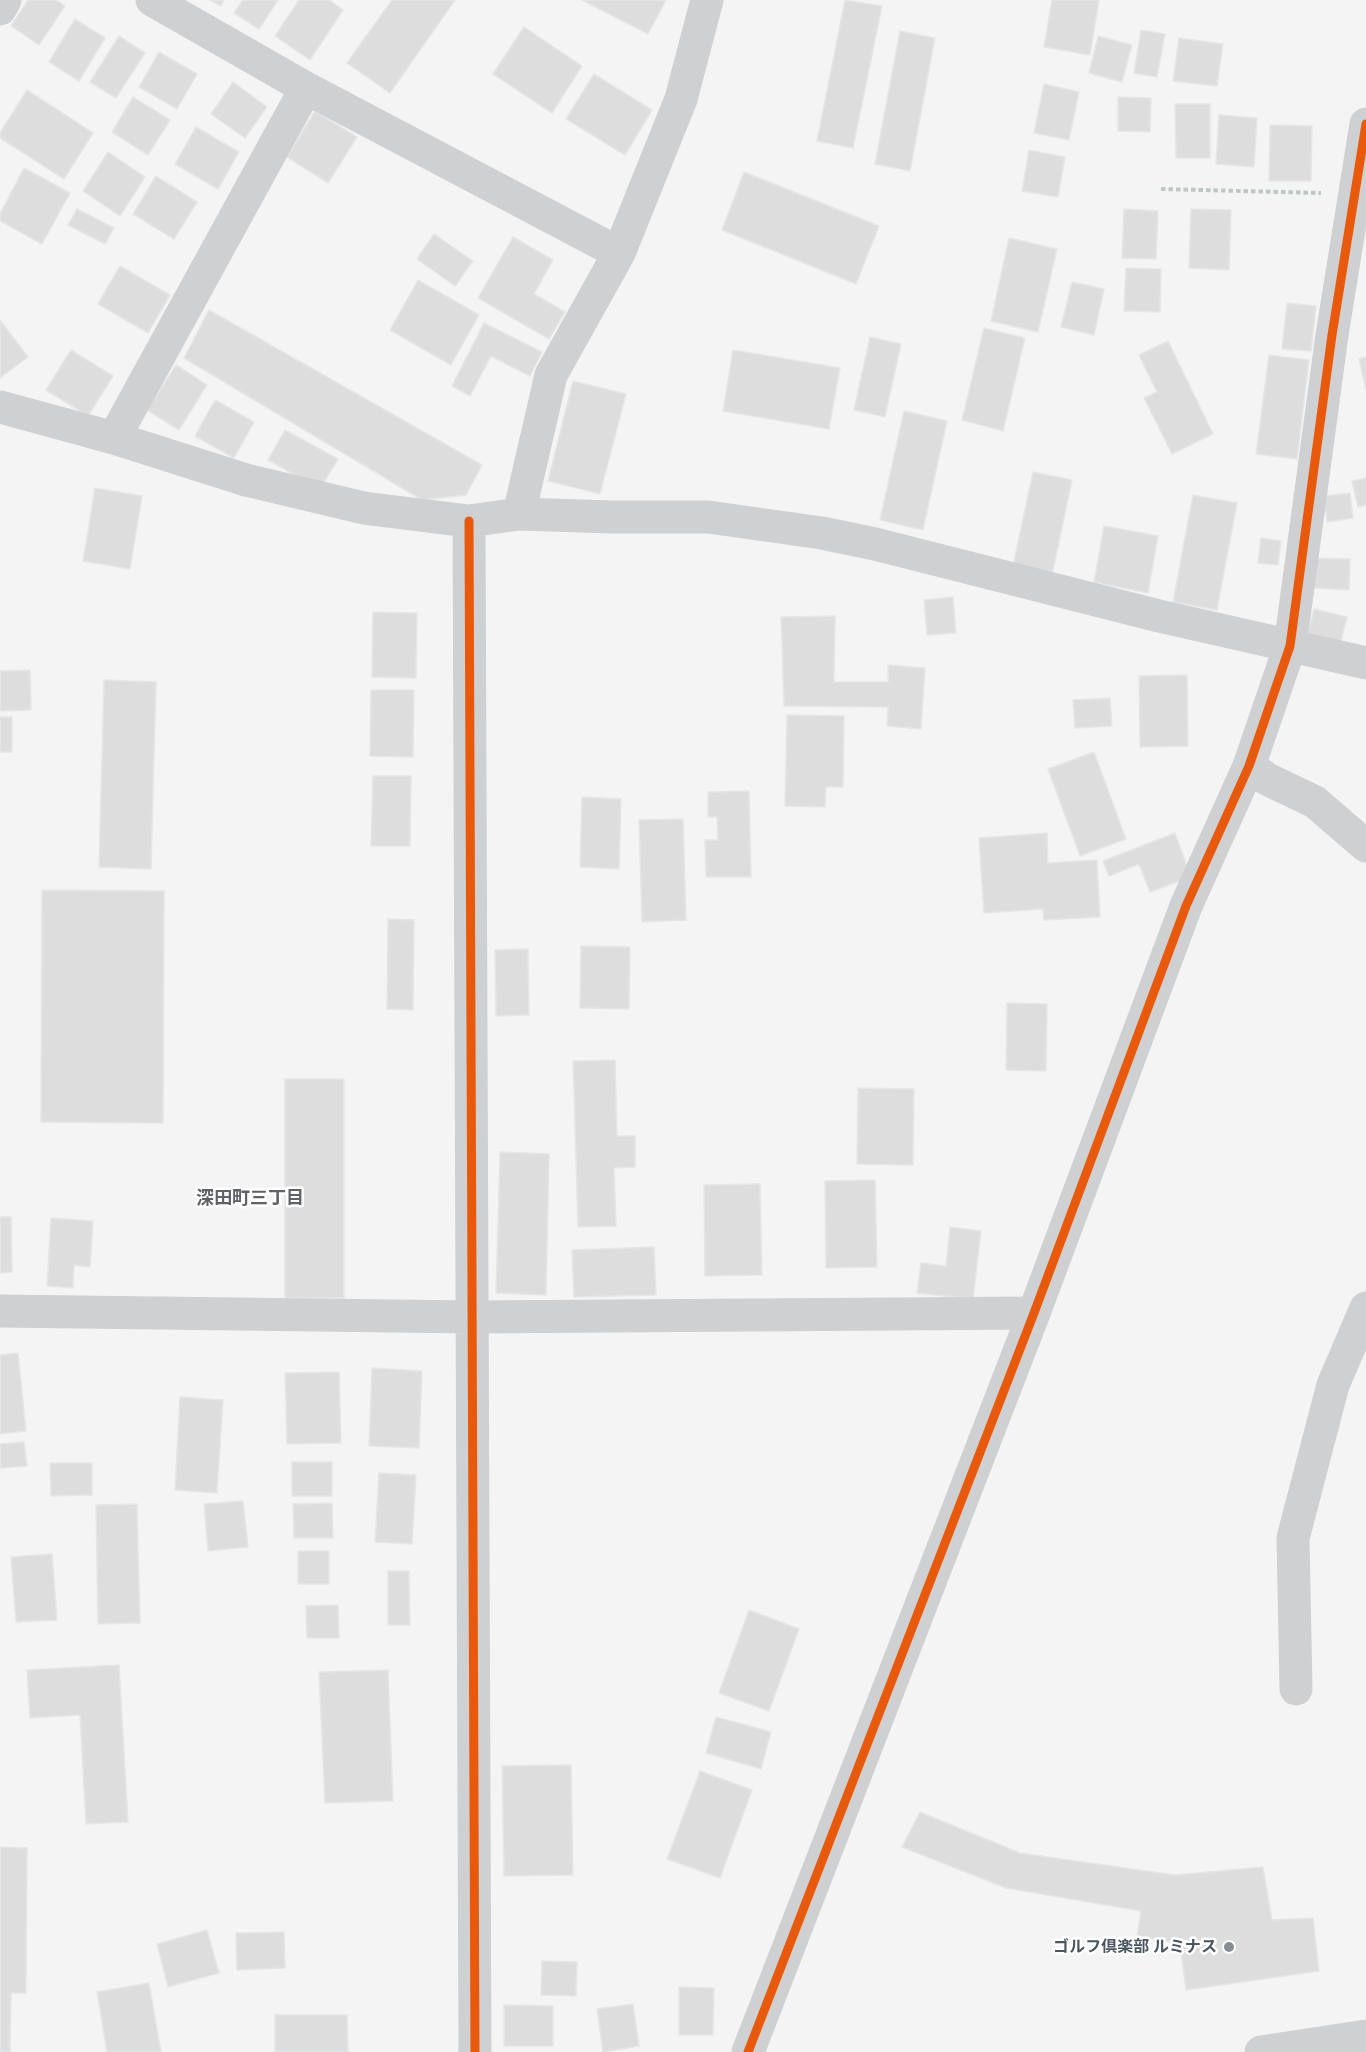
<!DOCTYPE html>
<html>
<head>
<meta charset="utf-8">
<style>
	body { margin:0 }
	canvas { display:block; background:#f4f4f4 }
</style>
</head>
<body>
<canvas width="1366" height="2052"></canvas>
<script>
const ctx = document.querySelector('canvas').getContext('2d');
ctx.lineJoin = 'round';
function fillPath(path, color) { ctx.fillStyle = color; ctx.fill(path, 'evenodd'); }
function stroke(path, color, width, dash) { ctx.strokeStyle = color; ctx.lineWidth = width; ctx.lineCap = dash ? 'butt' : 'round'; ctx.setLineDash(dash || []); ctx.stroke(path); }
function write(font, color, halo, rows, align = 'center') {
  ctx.font = font + ' Inter,"Noto Sans JP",sans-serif'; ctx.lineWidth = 5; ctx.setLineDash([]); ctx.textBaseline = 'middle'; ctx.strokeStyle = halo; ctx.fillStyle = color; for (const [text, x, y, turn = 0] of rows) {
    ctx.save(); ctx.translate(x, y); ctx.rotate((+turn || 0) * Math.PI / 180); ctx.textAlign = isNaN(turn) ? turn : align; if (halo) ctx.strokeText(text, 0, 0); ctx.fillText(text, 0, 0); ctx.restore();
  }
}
const building = new Path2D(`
	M 28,0 L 56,0 L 65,6 L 39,45 L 11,26 Z
	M 210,0 L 224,0 L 221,6 Z
	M 243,0 L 278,0 L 259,29 L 234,13 Z
	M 299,0 L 329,0 L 343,10 L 310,60 L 275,36 Z
	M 392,0 L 455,0 L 390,93 L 347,63 Z
	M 582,0 L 666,0 L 648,34 Z
	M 845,0 L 882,6 L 853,148 L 817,141 Z
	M 1052,0 L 1099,0 L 1090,55 L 1044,47 Z
	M 75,19 L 105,38 L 79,81 L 49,62 Z
	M 524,27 L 582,66 L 552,113 L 493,74 Z
	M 1141,30 L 1165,34 L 1157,77 L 1134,73 Z
	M 900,31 L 935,38 L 910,171 L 875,164 Z
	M 119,36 L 145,53 L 116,98 L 90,82 Z
	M 1098,36 L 1132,45 L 1122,82 L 1089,73 Z
	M 1179,38 L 1223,44 L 1217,86 L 1173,81 Z
	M 159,52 L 197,74 L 177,109 L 139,87 Z
	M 594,74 L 652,110 L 625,155 L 566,119 Z
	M 233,82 L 267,107 L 245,138 L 211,114 Z
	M 1044,84 L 1079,92 L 1069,140 L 1034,133 Z
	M 27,90 L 93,133 L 64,179 L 0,138 L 0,133 Z
	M 133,97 L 170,120 L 148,155 L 112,132 Z
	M 1118,97 L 1151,98 L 1150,132 L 1118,131 Z
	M 1175,104 L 1210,104 L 1210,158 L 1176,158 Z
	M 315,111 L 357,137 L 328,183 L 287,157 Z
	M 1219,115 L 1257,118 L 1254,167 L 1216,164 Z
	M 1270,125 L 1312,126 L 1311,181 L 1269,181 Z
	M 196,127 L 239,152 L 218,189 L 175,164 Z
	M 1029,150 L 1065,157 L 1058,197 L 1022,191 Z
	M 108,152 L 145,177 L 120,216 L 83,191 Z
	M 24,168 L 70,193 L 42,244 L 0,221 L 0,214 Z
	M 744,172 L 879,226 L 856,284 L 722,230 Z
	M 156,176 L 197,202 L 174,239 L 133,214 Z
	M 77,209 L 114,228 L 105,244 L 68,225 Z
	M 1124,209 L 1158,211 L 1156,259 L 1122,258 Z
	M 1191,209 L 1231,210 L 1229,270 L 1189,268 Z
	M 434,234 L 473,261 L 455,286 L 417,259 Z
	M 513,237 L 553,260 L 534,294 L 565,312 L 549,339 L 478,298 Z
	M 1009,238 L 1057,249 L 1038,332 L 991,321 Z
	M 120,266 L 170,295 L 148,333 L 98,304 Z
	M 1126,268 L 1161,269 L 1160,312 L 1124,311 Z
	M 418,280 L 479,315 L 451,365 L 390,330 Z
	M 1072,282 L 1104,289 L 1094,335 L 1061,327 Z
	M 1287,303 L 1316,306 L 1311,351 L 1282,349 Z
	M 209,310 L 482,465 L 466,495 L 422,500 L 184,358 Z
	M 0,320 L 28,357 L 0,378 Z
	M 484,323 L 542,352 L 530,376 L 491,356 L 470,396 L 452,386 Z
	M 984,328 L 1025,338 L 1003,431 L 962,420 Z
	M 870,337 L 901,344 L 885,417 L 854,410 Z
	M 1168,341 L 1213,434 L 1172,454 L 1144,398 L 1157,392 L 1139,355 Z
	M 71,350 L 113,376 L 88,416 L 46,390 Z
	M 733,350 L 840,368 L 829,429 L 723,411 Z
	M 1269,355 L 1309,360 L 1297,459 L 1256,454 Z
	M 1366,357 L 1366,390 L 1359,359 Z
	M 176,365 L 207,385 L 179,430 L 147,410 Z
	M 573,381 L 626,394 L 600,494 L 548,481 Z
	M 215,400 L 254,422 L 234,458 L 195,436 Z
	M 904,411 L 947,421 L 923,530 L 880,520 Z
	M 285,430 L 338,459 L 320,489 L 268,460 Z
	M 1033,472 L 1072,480 L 1052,575 L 1013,566 Z
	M 1366,478 L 1366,505 L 1358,507 L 1352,481 Z
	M 95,488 L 142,496 L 130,569 L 83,561 Z
	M 1350,493 L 1353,518 L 1327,522 L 1324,496 Z
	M 1193,495 L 1237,503 L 1217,610 L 1173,602 Z
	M 1104,526 L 1158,536 L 1148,593 L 1094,582 Z
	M 1261,538 L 1281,541 L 1278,565 L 1258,563 Z
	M 1315,558 L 1350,559 L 1349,590 L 1314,588 Z
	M 953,597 L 956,633 L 927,635 L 924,600 Z
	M 1314,609 L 1347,617 L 1340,645 L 1307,637 Z
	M 373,612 L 417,613 L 416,678 L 372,677 Z
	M 835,616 L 834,682 L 888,682 L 888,665 L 925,668 L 921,729 L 887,726 L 888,707 L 784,706 L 781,617 Z
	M 30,670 L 31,710 L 0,711 L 0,671 Z
	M 1187,675 L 1188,746 L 1140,747 L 1139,676 Z
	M 104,680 L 156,682 L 151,869 L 99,867 Z
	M 371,690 L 414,690 L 413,757 L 370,756 Z
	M 1110,698 L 1112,726 L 1075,728 L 1073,700 Z
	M 787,715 L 844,716 L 843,787 L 826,787 L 825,807 L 785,806 Z
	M 0,717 L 12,717 L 12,752 L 0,752 Z
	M 1094,752 L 1126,839 L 1080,856 L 1048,769 Z
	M 373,776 L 411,776 L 410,846 L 371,846 Z
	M 749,791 L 751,877 L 706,877 L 705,840 L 718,840 L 717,817 L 708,817 L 708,792 Z
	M 582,797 L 621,799 L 619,869 L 580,867 Z
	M 683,819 L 686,920 L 642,922 L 639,820 Z
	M 1047,833 L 1048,863 L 1097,860 L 1100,917 L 1044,920 L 1043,909 L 984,913 L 979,838 Z
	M 1175,833 L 1191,877 L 1150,892 L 1139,864 L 1109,876 L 1103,861 Z
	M 42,890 L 164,891 L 163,1123 L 41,1122 Z
	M 388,919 L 414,920 L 413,1010 L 387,1009 Z
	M 581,946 L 630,947 L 629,1009 L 580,1008 Z
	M 528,949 L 529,1015 L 496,1016 L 495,950 Z
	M 1007,1003 L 1047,1004 L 1046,1071 L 1006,1070 Z
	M 615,1060 L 617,1136 L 635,1136 L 635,1167 L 614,1168 L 616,1226 L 578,1227 L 573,1061 Z
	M 285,1079 L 344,1079 L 344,1298 L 285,1298 Z
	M 858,1088 L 914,1089 L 913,1165 L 857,1164 Z
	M 500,1152 L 549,1154 L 546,1295 L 496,1293 Z
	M 875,1180 L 877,1267 L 826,1268 L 825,1181 Z
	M 760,1184 L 762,1275 L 705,1276 L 704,1185 Z
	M 0,1217 L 11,1217 L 12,1272 L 0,1273 Z
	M 51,1218 L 93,1221 L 90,1267 L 74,1265 L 73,1288 L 47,1286 Z
	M 950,1227 L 981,1231 L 973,1299 L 917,1293 L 921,1263 L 946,1266 Z
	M 654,1247 L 656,1295 L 574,1297 L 572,1250 Z
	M 18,1353 L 26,1431 L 0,1434 L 0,1355 Z
	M 372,1368 L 422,1371 L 419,1448 L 369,1446 Z
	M 339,1372 L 341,1443 L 287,1444 L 285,1373 Z
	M 180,1397 L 223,1400 L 217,1493 L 175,1490 Z
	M 24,1442 L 27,1466 L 0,1468 L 0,1444 Z
	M 292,1462 L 332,1462 L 332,1496 L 292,1496 Z
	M 50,1463 L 92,1463 L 92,1495 L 51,1496 Z
	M 379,1473 L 416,1475 L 412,1544 L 375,1542 Z
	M 243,1501 L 248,1547 L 208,1551 L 204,1504 Z
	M 332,1503 L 333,1538 L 294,1538 L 293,1504 Z
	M 137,1504 L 140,1623 L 98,1624 L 96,1505 Z
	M 298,1551 L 329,1551 L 329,1584 L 298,1584 Z
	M 52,1554 L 57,1620 L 16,1622 L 11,1557 Z
	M 388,1571 L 409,1571 L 410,1625 L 388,1625 Z
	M 338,1605 L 339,1638 L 307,1638 L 306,1606 Z
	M 749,1610 L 799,1629 L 769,1711 L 719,1693 Z
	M 119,1665 L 128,1822 L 86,1824 L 80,1715 L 30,1718 L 27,1670 Z
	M 388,1670 L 393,1801 L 325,1803 L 319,1672 Z
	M 716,1717 L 771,1732 L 761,1769 L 706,1753 Z
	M 571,1765 L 573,1875 L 504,1876 L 502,1766 Z
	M 700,1771 L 752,1790 L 720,1878 L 667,1859 Z
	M 920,1812 L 1020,1853 L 1175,1875 L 1263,1867 L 1272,1920 L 1313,1918 L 1319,1971 L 1186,1990 L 1180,1944 L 1137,1936 L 1141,1911 L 1006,1888 L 902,1847 Z
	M 0,1847 L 27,1848 L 26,1993 L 11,1993 L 10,2052 L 0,2052 Z
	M 207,1930 L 219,1973 L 168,1987 L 157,1944 Z
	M 284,1932 L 285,1968 L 237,1970 L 236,1933 Z
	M 542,1961 L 577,1962 L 576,1996 L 541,1995 Z
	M 149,1983 L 161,2052 L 107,2052 L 97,1992 Z
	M 679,1987 L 714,1988 L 713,2035 L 679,2035 Z
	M 633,2004 L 639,2046 L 603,2052 L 597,2009 Z
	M 504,2005 L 553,2006 L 553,2046 L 504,2046 Z
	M 275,2015 L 347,2015 L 348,2052 L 275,2052 Z`);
fillPath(building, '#ddddde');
stroke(building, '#e5e6e7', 1.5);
stroke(new Path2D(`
	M 1161,189 L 1321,193`), '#bcc7c4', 4, [4.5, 3]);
stroke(new Path2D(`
	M 0,9 L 5,0
	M 306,88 L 619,253 L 551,375 L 519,514
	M 619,253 L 681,99 L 707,0
	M 0,407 L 114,438 L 246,480 L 364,508 L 469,521 L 519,514 L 613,517 L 708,517 L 822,533 L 875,544 L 1159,616 L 1366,663
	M 114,438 L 306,88 L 152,0
	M 469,521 L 475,2052
	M 1249,766 L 1267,779 L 1315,802 L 1366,846
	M 0,1311 L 473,1317 L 1034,1313
	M 1296,1689 L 1293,1538 L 1333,1385 L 1366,1308
	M 748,2052 L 1034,1313 L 1186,906 L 1249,766 L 1290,646 L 1332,335 L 1366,124
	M 1261,2052 L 1366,2036`), '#ced0d2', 33);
stroke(new Path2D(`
	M 469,521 L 475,2052
	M 748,2052 L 1034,1313 L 1186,906 L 1249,766 L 1290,646 L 1332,335 L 1366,124`), '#e8590c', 9);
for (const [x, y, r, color] of [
	[1229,1947,6,"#868d94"]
]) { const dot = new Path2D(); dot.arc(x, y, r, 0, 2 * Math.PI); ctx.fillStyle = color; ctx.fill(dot); stroke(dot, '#fff', 2); }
write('bold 16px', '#4a5661', '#fff', [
	["ゴルフ倶楽部 ルミナス",1217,1947]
], 'right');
write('bold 18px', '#5f6368', '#fff', [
	["深田町三丁目",250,1199]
]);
</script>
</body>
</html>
